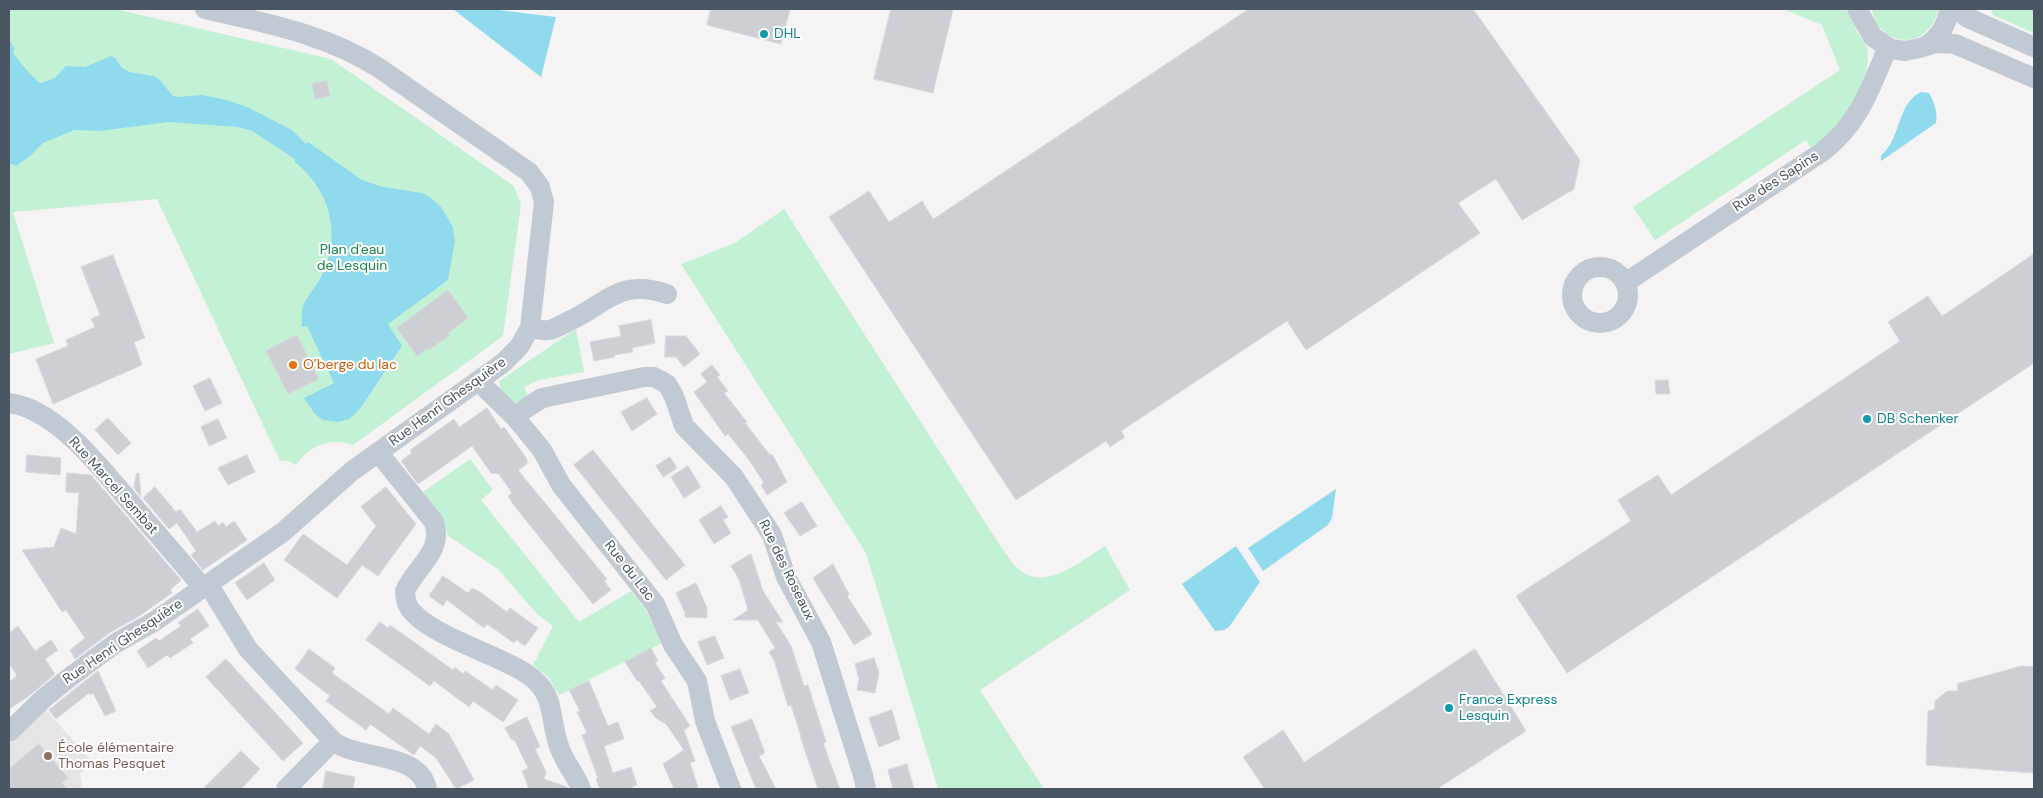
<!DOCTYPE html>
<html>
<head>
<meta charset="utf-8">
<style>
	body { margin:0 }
	#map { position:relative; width:2043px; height:798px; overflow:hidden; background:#f5f3f3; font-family:"DM Sans",sans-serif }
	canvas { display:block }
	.frame { position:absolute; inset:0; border:10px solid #4a5661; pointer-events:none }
</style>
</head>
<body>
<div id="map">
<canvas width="2043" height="798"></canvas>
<div class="frame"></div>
</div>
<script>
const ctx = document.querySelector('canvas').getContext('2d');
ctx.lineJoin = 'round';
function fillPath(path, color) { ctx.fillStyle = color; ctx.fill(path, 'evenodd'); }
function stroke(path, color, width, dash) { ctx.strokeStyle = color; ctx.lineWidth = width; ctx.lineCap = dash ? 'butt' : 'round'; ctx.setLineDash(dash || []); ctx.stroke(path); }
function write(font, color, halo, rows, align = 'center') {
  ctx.font = font + ' "DM Sans",sans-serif'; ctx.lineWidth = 4; ctx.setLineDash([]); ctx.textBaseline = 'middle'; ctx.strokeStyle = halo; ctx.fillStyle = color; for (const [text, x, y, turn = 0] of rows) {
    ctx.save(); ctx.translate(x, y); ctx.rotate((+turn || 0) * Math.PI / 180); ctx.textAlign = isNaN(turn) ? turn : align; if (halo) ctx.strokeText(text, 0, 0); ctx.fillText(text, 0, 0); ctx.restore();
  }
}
fillPath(new Path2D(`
	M 45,709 L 93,763 L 80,774 L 82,786 L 80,789 L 9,789 L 9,748 L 11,742 Z`), '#e6e4e5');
fillPath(new Path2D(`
	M 9,9 L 115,9 L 331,59 L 514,186 L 521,204 L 503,336 L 353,445 C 330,437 309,445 296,465 L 286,460 L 280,461 L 157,199 L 13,212 L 54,343 L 9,354 Z
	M 1783,9 L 1843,9 C 1853,15 1853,21 1857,31 C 1860,37 1865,42 1867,48 C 1873,78 1849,117 1826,137 C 1822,141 1815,144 1810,147 L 1806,140 L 1655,240 L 1633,207 L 1840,70 L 1822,25 Z
	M 1872,9 L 1938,9 C 1931,50 1879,50 1872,9 Z
	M 1991,9 L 2034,9 L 2034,33 L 1993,15 Z
	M 784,209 L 1001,547 C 1007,555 1014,566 1021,571 C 1046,591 1084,559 1105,546 L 1130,590 L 980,690 L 1044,789 L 938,789 L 866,553 L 681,264 L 735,243 Z
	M 576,329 L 584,372 L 539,380 L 524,387 L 529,398 L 515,402 L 501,394 L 499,381 Z
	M 470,459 L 493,490 L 481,500 L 579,622 L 631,591 L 645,608 L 662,643 L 559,695 L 548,677 L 533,665 L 553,626 L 537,614 L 498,569 L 447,535 C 446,517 433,506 423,492 Z`), '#c3f1d5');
fillPath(new Path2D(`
	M 453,9 L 490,9 L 556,17 L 541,77 Z
	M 9,39 L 14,48 L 13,53 C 18,60 34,80 41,83 L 55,78 L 66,66 L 85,67 L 111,56 L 115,58 L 122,68 L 130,72 L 154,76 L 159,79 L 173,96 L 178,97 L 202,95 L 227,100 L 247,107 L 292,130 L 306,144 L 308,142 L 362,180 L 383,187 L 422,193 L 431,198 L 441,207 L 453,227 L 455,241 L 448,280 L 388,324 L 402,346 L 362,406 L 355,414 L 349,419 L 339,422 L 323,420 L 315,414 L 304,398 L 334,383 L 307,326 L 302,327 C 299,298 311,297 322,275 C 342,234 330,190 295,162 L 295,159 L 252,131 L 238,127 L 169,122 L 99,131 L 74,130 L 43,143 L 30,156 L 16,166 L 9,163 Z
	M 1921,92 L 1929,93 C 1934,101 1938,114 1936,123 L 1881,161 L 1881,156 C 1884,152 1889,148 1891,143 C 1901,125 1901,102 1921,92 Z
	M 1336,489 L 1332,518 L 1328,525 L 1263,571 L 1248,548 Z
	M 1236,546 L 1260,582 L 1229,627 L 1224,630 L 1215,631 L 1182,584 Z`), '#90daee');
const building = new Path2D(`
	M 711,9 L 790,9 L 781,44 L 707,25 Z
	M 891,9 L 953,9 L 933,93 L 874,79 Z
	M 1249,9 L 1473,9 L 1580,160 L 1574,189 L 1522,220 L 1496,179 L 1458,203 L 1480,233 L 1306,350 L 1287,321 L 1121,431 L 1125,437 L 1110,447 L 1106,441 L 1016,500 L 829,217 L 869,191 L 889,222 L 922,201 L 933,219 Z
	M 327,81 L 330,96 L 315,99 L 312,84 Z
	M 2034,254 L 2034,363 L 1567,673 L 1516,596 L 1631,521 L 1618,500 L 1658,475 L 1671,495 L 1900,341 L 1888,322 L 1928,296 L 1942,316 Z
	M 113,255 L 145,338 L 134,342 L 142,365 L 53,404 L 36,359 L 68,346 L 66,340 L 95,327 L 91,319 L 100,315 L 81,267 Z
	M 448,290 L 468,318 L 448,333 L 450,335 L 429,350 L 428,348 L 417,356 L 397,328 Z
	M 651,320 L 655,343 L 632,348 L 633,352 L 614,355 L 615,357 L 594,361 L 590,342 L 621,336 L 619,326 Z
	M 297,335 L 319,379 L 288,394 L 266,351 Z
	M 666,336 L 686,336 L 700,354 L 684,367 L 676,357 L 665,357 Z
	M 712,365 L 720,375 L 717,377 L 728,391 L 724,393 L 747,422 L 745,423 L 770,455 L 772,454 L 787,482 L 767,495 L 761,485 L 764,483 L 749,460 L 728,434 L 725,436 L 694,392 L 707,382 L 701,374 Z
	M 210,378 L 222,403 L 205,411 L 193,386 Z
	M 1668,380 L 1670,394 L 1656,394 L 1655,381 Z
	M 647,398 L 657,414 L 632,431 L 621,412 Z
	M 487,408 L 501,429 L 504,427 L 527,459 L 527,464 L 518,470 L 607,579 L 604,581 L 611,590 L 593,604 L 513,504 L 508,496 L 512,493 L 499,474 L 491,473 L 472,446 L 418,484 L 401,461 L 412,453 L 410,450 L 454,419 L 459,427 Z
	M 108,418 L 131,443 L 118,455 L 95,430 Z
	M 218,419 L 227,438 L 209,446 L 201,427 Z
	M 593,450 L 685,565 L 666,580 L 574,465 Z
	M 27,455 L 61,458 L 60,475 L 26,472 Z
	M 247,455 L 255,472 L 228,485 L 218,468 Z
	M 670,457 L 677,468 L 663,477 L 656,466 Z
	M 688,466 L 701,487 L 684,498 L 671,477 Z
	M 67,473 L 91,475 L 181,580 L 170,590 L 172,593 L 136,618 L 109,633 L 75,659 L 70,650 L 85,638 L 66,610 L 62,612 L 22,550 L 54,547 L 61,528 L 76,534 L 79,493 L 66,492 Z
	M 137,473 L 139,473 L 141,497 L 134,488 Z
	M 155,487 L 176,512 L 180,509 L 197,532 L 215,521 L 218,526 L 223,522 L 226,527 L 234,521 L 247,540 L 203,570 L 191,555 L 196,551 L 177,523 L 169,529 L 143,498 Z
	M 386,487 L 416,524 L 378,576 L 362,565 L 337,598 L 284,560 L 303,534 L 347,565 L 376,526 L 361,507 Z
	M 802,502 L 817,526 L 800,536 L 784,513 Z
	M 721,506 L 728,517 L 723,520 L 731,533 L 714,544 L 699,520 Z
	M 751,554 L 763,591 L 783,622 L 776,622 L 791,646 L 804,686 L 808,685 L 826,742 L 823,743 L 840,789 L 818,789 L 800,736 L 801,736 L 791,705 L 788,706 L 774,660 L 769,652 L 775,648 L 758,620 L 733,620 L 748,610 L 739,579 L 731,566 Z
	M 264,563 L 275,580 L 247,600 L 235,583 Z
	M 833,564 L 849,594 L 847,596 L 872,634 L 854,645 L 813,578 Z
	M 443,576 L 468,593 L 472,588 L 480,592 L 507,612 L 510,608 L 538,628 L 525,646 L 516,640 L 514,643 L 487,624 L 484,628 L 447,600 L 443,606 L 429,596 Z
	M 696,583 L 707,608 L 707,618 L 685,617 L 685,613 L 676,593 Z
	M 198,609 L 209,626 L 190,639 L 193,643 L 170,658 L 167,655 L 148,668 L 137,651 L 156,638 L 159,641 L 181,626 L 178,623 Z
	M 380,622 L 388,628 L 390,625 L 453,670 L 455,667 L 463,674 L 465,671 L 493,690 L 496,685 L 518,700 L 503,722 L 473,701 L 469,707 L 434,681 L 430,686 L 366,640 Z
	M 18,626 L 35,651 L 51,640 L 58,650 L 45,659 L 55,674 L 29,696 L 9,709 L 9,682 L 17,676 L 9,663 L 9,634 Z
	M 715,636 L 724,658 L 707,665 L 698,642 Z
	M 651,648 L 658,661 L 655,663 L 665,678 L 661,681 L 690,726 L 684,730 L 695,761 L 690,763 L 698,787 L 691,789 L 674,789 L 663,764 L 684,750 L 666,724 L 657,719 L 650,711 L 657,707 L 639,681 L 637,681 L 625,662 Z
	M 309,649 L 335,668 L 332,673 L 389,714 L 393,708 L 429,734 L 436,724 L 449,734 L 474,780 L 456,789 L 436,758 L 420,746 L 414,755 L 370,724 L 366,730 L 326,701 L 330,696 L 295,669 Z
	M 1475,649 L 1526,731 L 1437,789 L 1265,789 L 1243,757 L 1283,730 L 1304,762 Z
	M 874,658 L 879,673 L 875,693 L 857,690 L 859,679 L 855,664 Z
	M 226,659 L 303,743 L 283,761 L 206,677 Z
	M 2022,666 L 2034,667 L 2034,773 L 1926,765 L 1928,711 L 1935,709 L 1935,701 L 1947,691 L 1958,691 L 1957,684 Z
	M 740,669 L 749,693 L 730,700 L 721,676 Z
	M 98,671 L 116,711 L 105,716 L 93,693 L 90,695 L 89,693 L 56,719 L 49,710 Z
	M 589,681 L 608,726 L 618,722 L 624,739 L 604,746 L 613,773 L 631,767 L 637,785 L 627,789 L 600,789 L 596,779 L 598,778 L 582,735 L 587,733 L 577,712 L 580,711 L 569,690 Z
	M 892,710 L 900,739 L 879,747 L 869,718 Z
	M 527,717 L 540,747 L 535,749 L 546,772 L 544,779 L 567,787 L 568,789 L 529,789 L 522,771 L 528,768 L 515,741 L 511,739 L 505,728 Z
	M 752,719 L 765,753 L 759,756 L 776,789 L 756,789 L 731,727 Z
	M 39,744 L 68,778 L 62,783 L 67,789 L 9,789 L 9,769 Z
	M 241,751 L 260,769 L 241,789 L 203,789 Z
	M 907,764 L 914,789 L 893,789 L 888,770 Z
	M 326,771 L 355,777 L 353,789 L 323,789 Z`);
fillPath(building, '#cdcfd5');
stroke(building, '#d7d9de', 1);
stroke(new Path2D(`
	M 1857,9 L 1873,37 L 1891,49 L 1905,51 L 1920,48 L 1936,43 L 1955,44 L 2034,78
	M 1956,9 L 1966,17 L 2034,47
	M 1926,46 C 1940,37 1947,25 1949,9
	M1572 295a28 28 0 1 1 56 0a28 28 0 1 1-56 0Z
	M 1625,283 L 1822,152 C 1859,124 1870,89 1888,47
	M 530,328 C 536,329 543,331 549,330 C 555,329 561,325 567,322 C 608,304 617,278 667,294
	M 478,381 L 514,416 L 542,450 L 561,485 L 655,604 L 673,645 L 697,681 L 705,721 L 731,789
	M 9,403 C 58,409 105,473 136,509 C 158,535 181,561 203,588
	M 514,416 L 542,398 L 644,377 L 654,377 L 667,384 L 674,396 L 684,426 L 734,477 L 772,535 L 786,577 L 821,642 L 863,775 L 866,789
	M 378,452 L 434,522 C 444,552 416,566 405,591 C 405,598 406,603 410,609 C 430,636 497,654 527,674 C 558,695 548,719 560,749 C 565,763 576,775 581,789
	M 208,584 L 248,649 L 333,741 C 358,761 420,751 427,789
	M 9,732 L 44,698 L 70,677 L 116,643 L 155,621 L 283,532 L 352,471 L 503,363 L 519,347 L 530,328 L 544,202 L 540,187 L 529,172 L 379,68 C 326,34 265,23 205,9
	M 286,789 L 333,741`), '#c1cad2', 20);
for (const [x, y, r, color] of [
	[764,34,5,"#0f9aa8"],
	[293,365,5,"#e8710a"],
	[1867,419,5,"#0f9aa8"],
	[1449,708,5,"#0f9aa8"],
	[48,756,5,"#8d6e63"]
]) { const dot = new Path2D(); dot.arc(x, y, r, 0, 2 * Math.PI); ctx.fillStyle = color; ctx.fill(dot); stroke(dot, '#fff', 2); }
write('14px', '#0d838f', '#fff', [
	["DHL",774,34],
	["DB Schenker",1877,419],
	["France Express",1459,700],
	["Lesquin",1459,716]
], 'left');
write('14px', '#4a5661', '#fff', [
	["Rue des Sapins",1776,182,-33],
	["Rue Henri Ghesquière",448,402,-36],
	["Rue Marcel Sembat",113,486,48],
	["Rue des Roseaux",786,570,64],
	["Rue du Lac",629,571,52],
	["Rue Henri Ghesquière",123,642,-34]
]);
write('14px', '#17864f', '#fff', [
	["Plan d'eau",352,250],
	["de Lesquin",352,266]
]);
write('14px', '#c56008', '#fff', [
	["O’berge du lac",303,365]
], 'left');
write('14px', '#785e54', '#fff', [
	["École élémentaire",58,748],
	["Thomas Pesquet",58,764]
], 'left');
</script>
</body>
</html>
